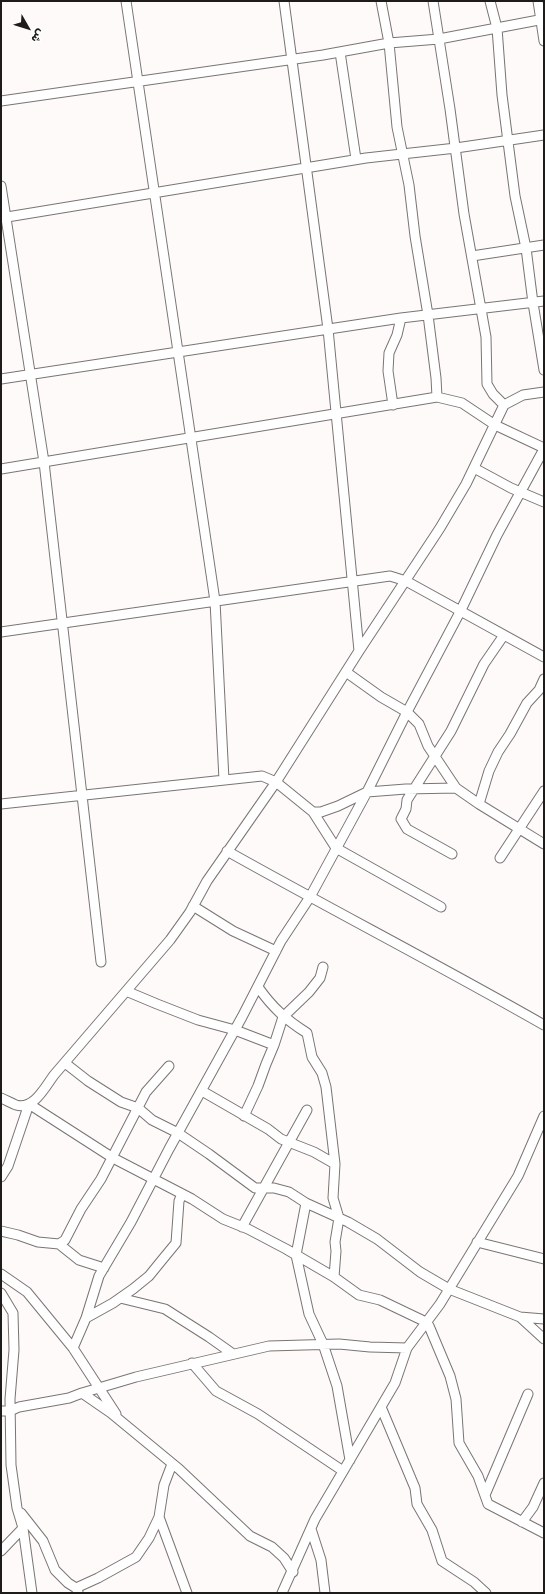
<!DOCTYPE html>
<html>
<head>
<meta charset="utf-8">
<style>
	body { margin:0 }
	#map { position:relative; width:545px; height:1594px; overflow:hidden; background:#fefaf9; font-family:Rubik,Vazirmatn,sans-serif }
	canvas { display:block }
	.frame { position:absolute; inset:0; border:2px solid #1e1c1b; pointer-events:none }
	.north { position:absolute; left:8px; top:8px; width:40px; height:40px; -webkit-text-stroke:3px #fff; paint-order:stroke; rotate:129deg; font-size:11px; font-weight:700; line-height:16px; text-align:center; color:#1e1c1b }
	.north::after { content:''; display:block; margin:auto; width:14px; height:18px; background:#1e1c1b; clip-path:polygon(50% 0,100% 100%,50% 72%,0 100%) }
</style>
</head>
<body>
<div id="map">
<canvas width="545" height="1594"></canvas>
<div class="frame"></div>
<div class="north">ش</div>
</div>
<script>
const ctx = document.querySelector('canvas').getContext('2d');
ctx.lineJoin = 'round';
function stroke(path, color, width, dash) { ctx.strokeStyle = color; ctx.lineWidth = width; ctx.lineCap = dash ? 'butt' : 'round'; ctx.setLineDash(dash || []); ctx.stroke(path); }
const minor = new Path2D(`
	M 126,1 L 215,601 L 224,780
	M 284,1 L 328,329 L 359,651
	M 381,1 L 389,43 L 397,127 L 409,185 L 415,236 L 428,315 L 436,378 L 437,397
	M 433,1 L 450,109 L 464,214 L 486,337 L 487,384 L 493,394 L 504,405
	M 490,1 L 497,28 L 502,95 L 515,196 L 526,248 L 533,303 L 544,370
	M 538,1 L 544,41
	M 340,52 L 356,159
	M 1,101 L 323,55 L 389,43 L 439,39 L 544,19
	M 1,186 L 44,462 L 101,962
	M 1,218 L 366,158 L 456,148 L 544,135
	M 472,256 L 544,245
	M 1,379 L 401,318 L 544,301
	M 393,405 L 388,371 L 389,353 L 397,335 L 401,318
	M 474,468 L 511,488 L 544,502
	M 1,469 L 437,397 L 462,403 L 495,425 L 544,448
	M 1,632 L 390,576 L 406,581 L 544,657
	M 346,672 L 381,697 L 407,712 L 419,724 L 428,746 L 456,788 L 479,804 L 544,844
	M 1,804 L 262,776 L 276,782 L 313,812 L 336,848 L 441,907
	M 479,804 L 489,771 L 498,752 L 510,734 L 527,703 L 539,690 L 544,679
	M 313,812 L 321,812 L 338,806 L 367,792 L 406,789 L 456,788
	M 227,851 C 332,910 439,965 544,1025
	M 452,854 L 407,829 L 401,819 L 406,809 L 407,800 L 451,731 L 484,664 L 504,635
	M 500,858 L 544,791
	M 193,906 L 233,931 L 276,951
	M 258,987 C 272,1007 286,1020 307,1033 L 312,1057 L 322,1073 L 326,1087 L 335,1164 L 333,1198 L 339,1218 L 335,1242 L 336,1251 L 334,1277
	M 126,991 L 157,1004 L 198,1020 L 235,1030 L 274,1045
	M 65,1063 L 88,1081 L 121,1102 L 138,1108 L 152,1120 L 178,1133 L 209,1154 L 255,1188 L 274,1188 L 289,1192 L 306,1203 L 348,1222 L 377,1239 L 420,1272 L 449,1289 L 520,1317 L 544,1339
	M 202,1091 L 268,1129 L 281,1139 L 314,1152 L 335,1164
	M 1,1098 C 6,1100 11,1103 16,1105 C 34,1110 45,1087 54,1075 L 170,940 L 190,912 L 207,881 L 276,782 L 359,651 L 440,528 L 466,484 L 504,405 L 523,395 L 544,392
	M 244,1116 L 258,1086 L 266,1064 L 274,1045 L 283,1017 L 309,992 L 320,978 L 323,967
	M 1,1177 L 8,1166 L 29,1104 L 113,1158 L 192,1199 L 223,1219 L 248,1229 L 286,1249 L 334,1277 L 359,1295 L 380,1300 L 426,1322 L 429,1326 L 450,1376 L 456,1399 L 459,1443 L 478,1476 L 488,1504 L 544,1533
	M 306,1203 L 296,1255 L 309,1314 L 323,1344 L 337,1386 L 350,1460
	M 242,1227 L 307,1110
	M 1,1231 L 18,1235 L 38,1242 L 59,1244 L 79,1260 L 104,1268
	M 477,1242 L 544,1259
	M 59,1244 L 65,1240 L 81,1209 L 101,1179 L 146,1092 L 169,1066
	M 1,1274 L 27,1292 L 73,1348 L 116,1414
	M 1,1293 L 13,1313 L 14,1350 L 10,1399 L 11,1465 L 17,1508 L 23,1528 L 32,1593
	M 120,1298 L 165,1309 L 209,1337 L 233,1354
	M 520,1317 L 544,1319
	M 86,1318 L 113,1303 L 133,1289 L 149,1276 L 162,1260 L 176,1243 L 179,1201 L 182,1194
	M 73,1348 L 86,1318 L 99,1276 L 131,1222 L 169,1149 L 242,1017 L 281,941 L 310,897 L 367,792 L 407,712 L 460,612 L 497,535 L 544,449
	M 192,1363 L 216,1391 L 258,1414 L 343,1471
	M 82,1393 L 111,1413 L 179,1469 L 250,1536 L 272,1547 L 284,1558 L 293,1572
	M 381,1407 L 415,1488 L 417,1504 L 432,1530 L 442,1561 L 474,1582 L 486,1593
	M 1,1411 L 10,1411 L 19,1407 L 69,1398 L 82,1393 L 136,1377 L 269,1346 L 339,1344 L 370,1347 L 407,1348
	M 485,1495 L 528,1394
	M 21,1513 L 43,1541 L 55,1570 L 68,1583 L 76,1588 L 78,1592
	M 159,1517 L 187,1593
	M 522,1522 L 533,1507 L 544,1483
	M 311,1529 L 321,1560 L 325,1593
	M 1,1551 L 23,1528
	M 76,1588 L 98,1578 L 136,1557 L 149,1538 L 159,1517 L 164,1485 L 172,1464
	M 282,1593 L 315,1519 L 395,1383 L 407,1348 L 440,1304 L 518,1176 L 544,1116`);
stroke(minor, '#7a7572', 11);
stroke(minor, '#fff', 9);
</script>
</body>
</html>
